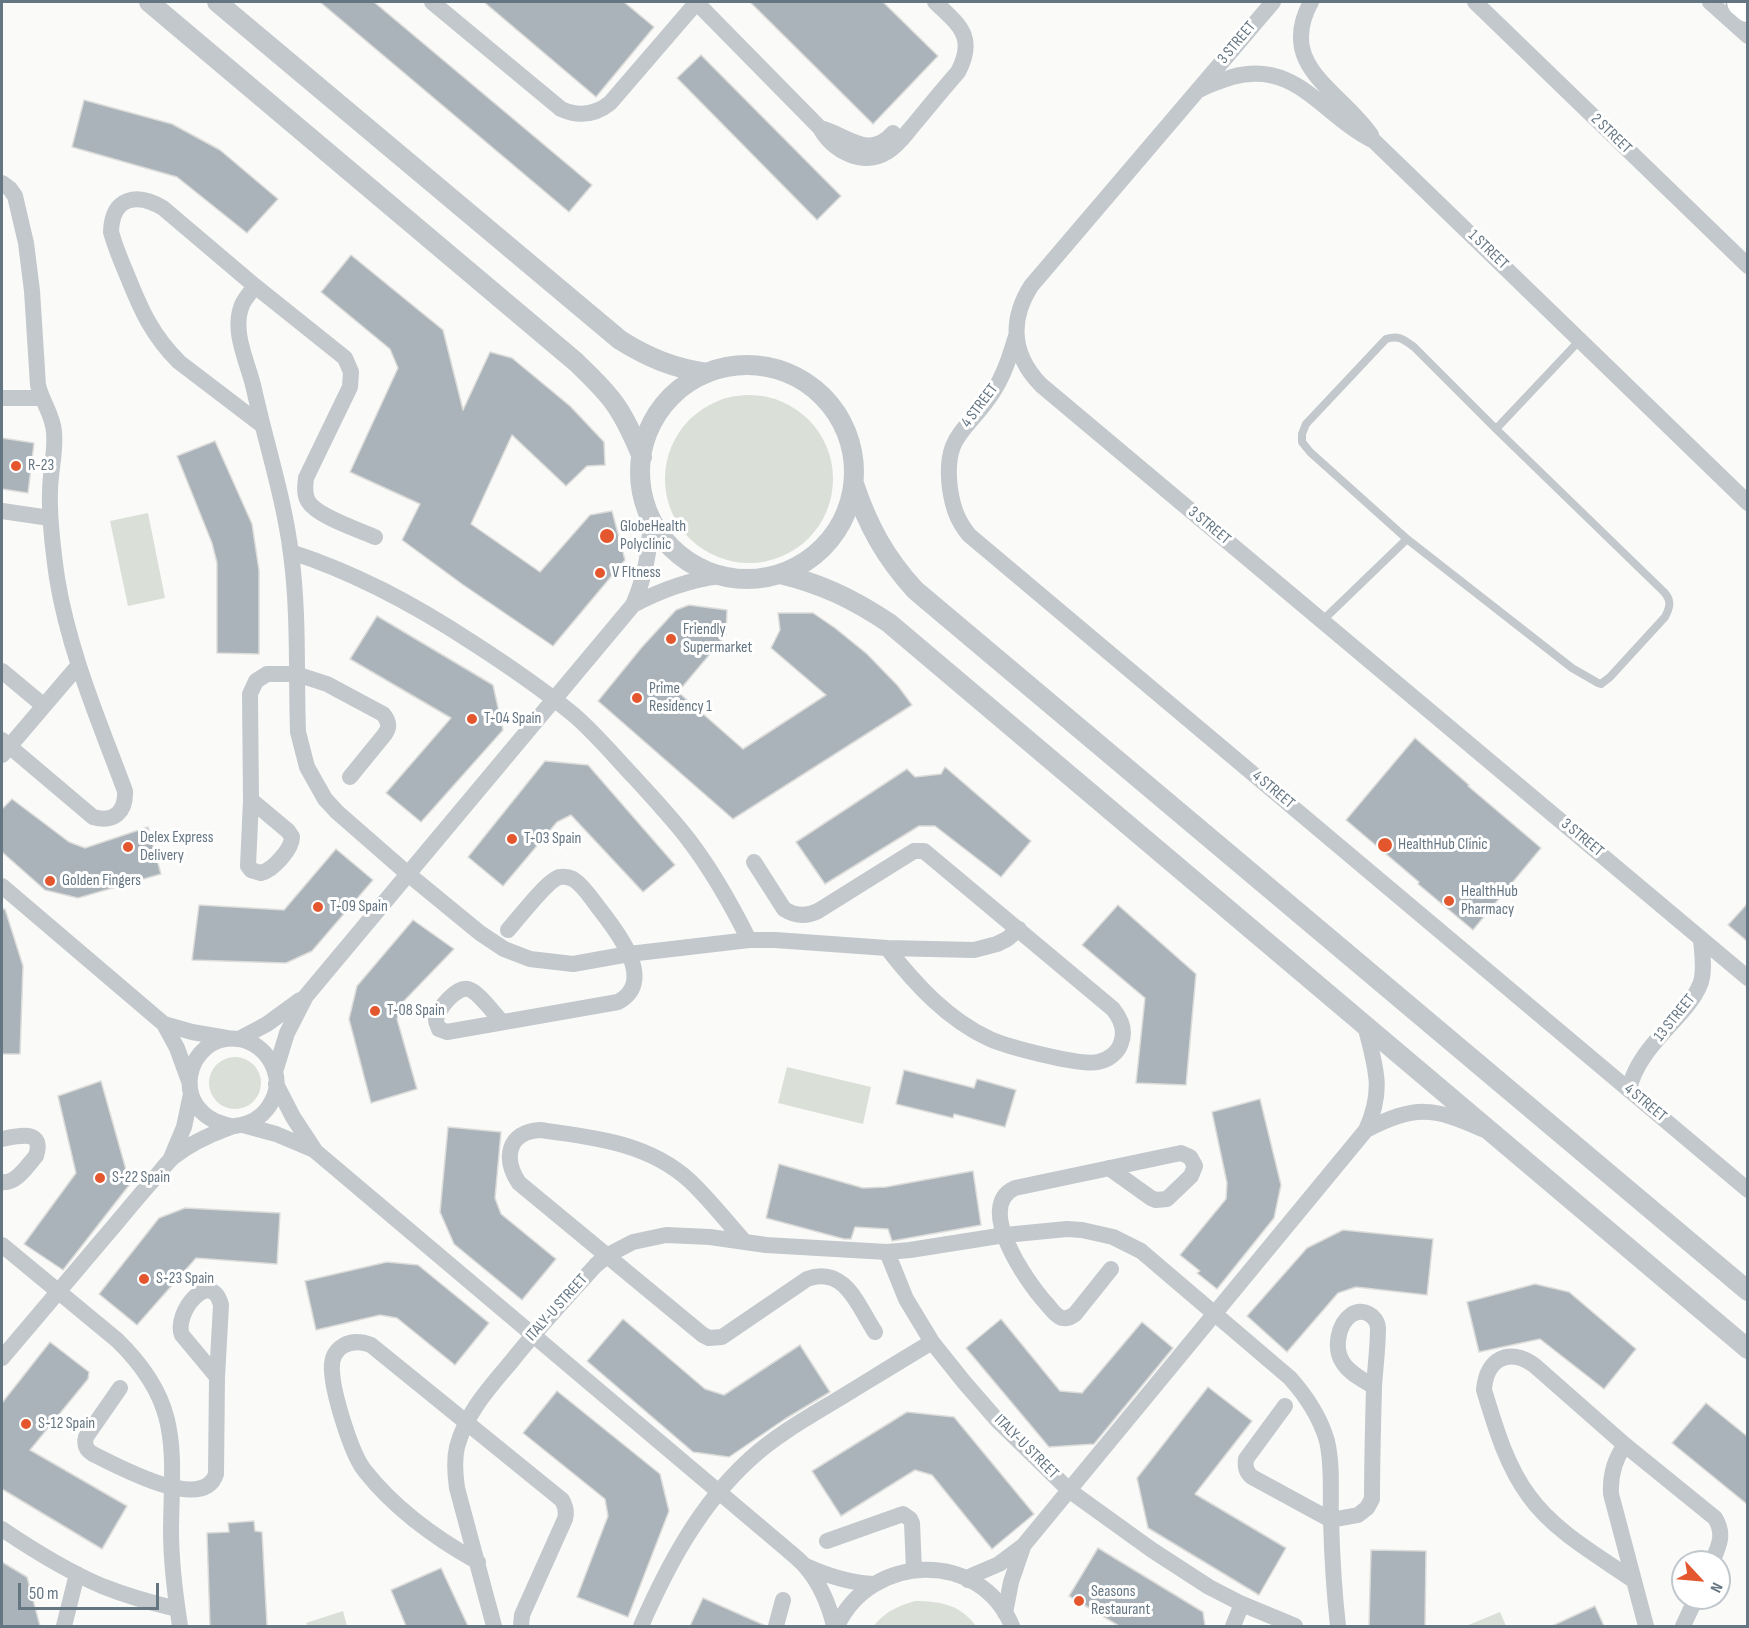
<!DOCTYPE html>
<html>
<head>
<meta charset="utf-8">
<style>
	body { margin:0 }
	#map { position:relative; width:1749px; height:1628px; overflow:hidden; background:#fafaf8; font-family:"Sofia Sans Condensed",sans-serif }
	canvas { display:block }
	.frame { position:absolute; inset:0; border:3px solid #657683; pointer-events:none }
	.north { position:absolute; left:1671px; top:1550px; width:60px; height:60px; box-sizing:border-box; background:#fff; border:2px solid #c1c8cd; border-radius:50%; rotate:116deg; font-size:16px; font-weight:700; line-height:24px; text-align:center; color:#657683 }
	.north::after { content:''; display:block; margin:auto; width:21px; height:27px; background:#e4572e; clip-path:polygon(50% 0,100% 100%,50% 72%,0 100%) }
	.scale { position:absolute; left:18px; top:1583px; width:141px; height:27px; box-sizing:border-box; border:3px solid #657683; border-top:0; padding-left:8px; font-size:18px; line-height:21px; white-space:nowrap; color:#657683; -webkit-text-stroke:4px #fff; paint-order:stroke }
</style>
</head>
<body>
<div id="map">
<canvas width="1749" height="1628"></canvas>
<div class="frame"></div>
<div class="north">N</div>
<div class="scale">50 m</div>
</div>
<script>
const ctx = document.querySelector('canvas').getContext('2d');
ctx.lineJoin = 'round';
function fillPath(path, color) { ctx.fillStyle = color; ctx.fill(path, 'evenodd'); }
function stroke(path, color, width, dash) { ctx.strokeStyle = color; ctx.lineWidth = width; ctx.lineCap = dash ? 'butt' : 'round'; ctx.setLineDash(dash || []); ctx.stroke(path); }
function write(font, color, halo, rows, align = 'center') {
  ctx.font = font + ' "Sofia Sans Condensed",sans-serif'; ctx.lineWidth = 6; ctx.setLineDash([]); ctx.textBaseline = 'middle'; ctx.strokeStyle = halo; ctx.fillStyle = color; for (const [text, x, y, turn = 0] of rows) {
    ctx.save(); ctx.translate(x, y); ctx.rotate((+turn || 0) * Math.PI / 180); ctx.textAlign = isNaN(turn) ? turn : align; if (halo) ctx.strokeText(text, 0, 0); ctx.fillText(text, 0, 0); ctx.restore();
  }
}
fillPath(new Path2D(`
	M665 479a84 84 0 1 1 168 0a84 84 0 1 1-168 0Z
	M 148,513 L 165,598 L 128,606 L 110,521 Z
	M209 1083a26 26 0 1 1 52 0a26 26 0 1 1-52 0Z
	M 787,1067 L 871,1087 L 863,1124 L 778,1103 Z
	M 915,1601 C 940,1601 961,1605 976,1626 L 874,1626 C 884,1612 898,1606 915,1601 Z
	M 343,1611 L 347,1626 L 308,1626 L 306,1623 Z
	M 1500,1612 L 1506,1626 L 1466,1626 Z`), '#dadfd7');
const building = new Path2D(`
	M 320,2 L 374,2 L 592,185 L 569,212 Z
	M 484,2 L 624,2 L 654,27 L 596,97 Z
	M 750,2 L 883,2 L 938,56 L 873,124 Z
	M 701,55 L 841,196 L 817,220 L 677,78 Z
	M 84,100 L 172,124 L 220,150 L 278,199 L 247,233 L 177,177 L 72,147 Z
	M 351,255 L 443,330 L 463,410 L 490,352 L 512,358 L 570,406 L 604,442 L 605,465 L 587,466 L 566,486 L 512,435 L 471,524 L 540,572 L 590,515 L 612,511 L 625,560 L 553,646 L 462,584 L 402,540 L 420,504 L 350,472 L 398,368 L 390,349 L 321,292 Z
	M 2,438 L 34,443 L 28,493 L 2,489 Z
	M 215,441 L 252,524 L 259,570 L 259,654 L 217,653 L 217,563 L 212,543 L 177,456 Z
	M 689,605 L 727,610 L 726,635 L 678,692 L 743,749 L 826,695 L 771,648 L 780,630 L 778,613 L 813,613 L 835,628 L 867,654 L 898,686 L 912,705 L 733,819 L 598,701 L 642,647 L 676,610 Z
	M 377,616 L 493,685 L 503,730 L 421,822 L 386,793 L 451,718 L 350,659 Z
	M 1415,738 L 1469,785 L 1468,786 L 1541,848 L 1473,930 L 1418,884 L 1419,882 L 1346,820 Z
	M 545,761 L 588,765 L 675,865 L 643,892 L 571,815 L 557,822 L 503,886 L 468,857 Z
	M 945,767 L 1031,841 L 1001,877 L 935,826 L 919,826 L 825,884 L 796,842 L 907,769 L 915,777 L 941,774 Z
	M 12,799 L 69,842 L 85,848 L 148,827 L 161,874 L 78,898 L 45,890 L 2,852 L 2,809 Z
	M 336,849 L 373,880 L 312,951 L 286,963 L 192,960 L 199,905 L 284,910 Z
	M 1748,903 L 1748,942 L 1728,925 Z
	M 1118,905 L 1196,974 L 1186,1085 L 1136,1083 L 1145,998 L 1082,945 Z
	M 2,909 L 5,909 L 23,966 L 20,1054 L 2,1054 Z
	M 413,920 L 454,949 L 402,1003 L 397,1019 L 417,1089 L 371,1103 L 349,1019 L 357,986 Z
	M 904,1070 L 974,1088 L 977,1079 L 1016,1090 L 1005,1127 L 954,1114 L 953,1118 L 896,1104 Z
	M 101,1081 L 130,1184 L 63,1270 L 24,1244 L 76,1173 L 58,1096 Z
	M 1260,1099 L 1281,1185 L 1274,1218 L 1217,1289 L 1197,1273 L 1200,1271 L 1180,1255 L 1226,1199 L 1227,1183 L 1212,1112 Z
	M 448,1127 L 501,1132 L 495,1198 L 501,1214 L 556,1259 L 522,1300 L 454,1244 L 440,1212 Z
	M 779,1164 L 863,1188 L 886,1187 L 973,1171 L 981,1225 L 892,1241 L 888,1229 L 855,1227 L 851,1239 L 844,1239 L 766,1218 Z
	M 185,1208 L 280,1213 L 277,1264 L 196,1258 L 137,1325 L 99,1294 L 159,1218 Z
	M 1343,1230 L 1433,1239 L 1427,1295 L 1356,1287 L 1338,1293 L 1287,1352 L 1247,1316 L 1307,1248 Z
	M 387,1262 L 418,1265 L 489,1323 L 455,1365 L 397,1318 L 380,1315 L 316,1330 L 305,1281 Z
	M 1535,1284 L 1569,1292 L 1636,1349 L 1604,1389 L 1540,1339 L 1479,1352 L 1467,1302 Z
	M 623,1319 L 705,1389 L 724,1395 L 800,1345 L 830,1392 L 785,1419 L 729,1457 L 693,1452 L 587,1361 Z
	M 1001,1319 L 1060,1391 L 1082,1393 L 1142,1322 L 1173,1348 L 1094,1444 L 1049,1447 L 966,1348 Z
	M 50,1342 L 89,1372 L 88,1379 L 30,1450 L 127,1506 L 102,1549 L 2,1489 L 2,1403 Z
	M 1208,1387 L 1252,1421 L 1195,1494 L 1286,1548 L 1259,1595 L 1148,1528 L 1137,1478 Z
	M 557,1391 L 660,1474 L 669,1511 L 628,1617 L 577,1597 L 608,1516 L 605,1499 L 523,1433 Z
	M 1706,1403 L 1748,1437 L 1748,1505 L 1672,1443 Z
	M 907,1412 L 954,1417 L 1034,1514 L 992,1549 L 932,1475 L 915,1470 L 841,1516 L 812,1471 Z
	M 254,1521 L 255,1531 L 262,1532 L 267,1626 L 210,1626 L 207,1533 L 229,1532 L 228,1523 Z
	M 1098,1548 L 1203,1612 L 1205,1626 L 1119,1626 L 1069,1596 Z
	M 1371,1550 L 1426,1551 L 1425,1626 L 1369,1626 Z
	M 2,1562 L 27,1577 L 40,1626 L 2,1626 Z
	M 441,1568 L 468,1626 L 406,1626 L 391,1590 Z
	M 703,1598 L 766,1626 L 690,1626 Z
	M 1595,1606 L 1604,1626 L 1552,1626 Z`);
fillPath(building, '#aab3b9');
stroke(building, '#dcdcda', 1.5);
const motorway = new Path2D(`
	M 1741,2 L 1748,8`);
stroke(motorway, '#b4b9bd', 31);
stroke(new Path2D(`
	M 1496,429 L 1580,340
	M 1322,621 L 1407,539 L 1310,452 L 1302,442 L 1302,434 L 1306,424 L 1386,339 C 1399,335 1403,339 1414,347 L 1496,429 L 1664,592 C 1672,601 1670,607 1665,617 L 1610,677 L 1601,684 L 1598,683 L 1572,668 L 1407,539`), '#c3c8cc', 8);
stroke(new Path2D(`
	M 432,2 L 561,109 C 579,117 595,115 610,103 L 697,2
	M 696,2 L 820,128 C 833,151 863,167 887,152 C 899,145 907,132 916,122 C 930,105 944,88 958,72 C 977,36 958,24 935,2
	M 1273,2 L 1031,286 C 1009,321 1012,355 1041,385 L 1748,978
	M 1311,2 C 1276,66 1340,90 1371,135
	M 1475,2 L 1748,266
	M 1710,2 L 1748,36
	M 1201,89 C 1211,84 1221,81 1232,77 C 1296,59 1323,116 1374,141 L 1748,503
	M 820,128 C 846,134 869,161 893,133
	M 2,183 L 10,189 L 15,196 L 26,243 L 32,291 L 38,385 C 42,402 53,415 54,432 C 56,452 50,472 50,492 C 49,520 53,550 57,578 C 69,652 99,721 125,791 C 126,812 114,823 93,817 L 2,740
	M 255,286 C 251,292 245,298 242,305 C 231,332 248,362 254,389 C 266,444 284,498 291,554 C 299,613 296,673 298,732 L 307,767 L 325,799 L 337,812 L 408,874 L 480,933 L 504,949 L 530,959 L 573,964 L 629,954 L 749,940 L 775,940 L 887,948 L 974,950 L 997,944 L 1007,939 L 1019,929
	M 1016,336 C 1010,356 1004,375 993,392 C 967,433 943,433 950,489 C 953,508 957,520 969,535 L 1748,1190
	M 2,398 L 42,398
	M 263,426 L 179,362 C 152,335 141,310 127,275 C 121,261 115,246 111,232 C 112,197 137,192 163,208 L 255,286 L 345,358 L 351,372 L 350,387 L 306,478 C 305,486 304,494 308,501 C 316,516 359,530 375,537
	M 2,511 L 50,518
	M 291,552 C 356,573 413,604 470,641 C 506,664 541,688 574,715 C 596,734 614,756 634,777 C 652,797 671,817 688,839 C 712,870 731,904 749,940
	M 633,605 C 661,590 688,580 720,576
	M 2,671 L 44,706
	M 2,755 L 78,666
	M 251,800 L 288,831 L 292,837 C 292,849 273,870 261,873 L 251,870 L 248,866 L 251,800 L 250,694 L 256,681 L 267,674 L 296,674 L 327,684 L 383,714 C 389,721 390,727 385,734 L 350,777
	M 754,862 L 784,909 C 795,916 806,917 818,911 L 914,851 L 924,851 L 1113,1009 C 1121,1019 1126,1030 1121,1043 C 1118,1053 1108,1060 1098,1062 C 1080,1066 1008,1047 990,1039 C 948,1020 915,984 887,948
	M 2,886 L 164,1024 L 177,1048 L 189,1081
	M 502,1022 C 494,1014 478,991 468,989 C 457,986 437,1009 436,1020 C 436,1024 438,1025 439,1029 L 447,1032 L 618,1002 C 658,981 615,929 598,907 C 591,898 583,885 573,879 C 569,877 565,876 560,877 C 548,879 518,919 508,930
	M 164,1024 L 192,1032 L 227,1038
	M 239,1039 L 267,1024 L 300,1000
	M 275,1072 L 287,1033 L 306,996 L 633,605 C 645,577 651,549 650,518
	M 276,1084 L 293,1117 L 314,1149
	M 1629,1090 C 1635,1059 1661,1036 1681,1013 C 1689,1004 1697,994 1701,982 C 1705,968 1702,954 1701,939
	M 243,1125 L 276,1134 L 314,1150 L 784,1547 C 791,1553 799,1559 805,1566 C 820,1583 829,1605 834,1626
	M 1366,1130 C 1415,1105 1433,1107 1482,1129
	M 2,1139 C 17,1136 45,1128 36,1156 C 27,1166 16,1184 2,1182
	M 171,1158 L 184,1127 L 191,1094
	M 1109,1168 L 1151,1198 L 1156,1200 L 1167,1199 L 1191,1176 L 1195,1166 L 1190,1157 L 1181,1153 L 1015,1188 C 974,1206 1027,1282 1045,1302 C 1050,1307 1055,1316 1062,1318 C 1067,1319 1071,1317 1075,1314 L 1111,1269
	M 745,1242 C 727,1222 710,1200 690,1181 C 649,1143 593,1137 540,1130 C 507,1132 503,1159 519,1183 L 703,1335 L 709,1338 L 722,1337 L 807,1279 C 845,1265 858,1306 875,1332
	M 2,1245 L 117,1340 C 182,1403 172,1448 171,1530 C 171,1563 175,1594 180,1626
	M 887,1252 L 906,1299 L 932,1342 L 964,1382 L 997,1420 L 1070,1491 L 1152,1550 L 1209,1587 L 1242,1604 L 1295,1626
	M 2,1358 C 41,1312 80,1266 119,1220 C 131,1206 142,1192 154,1179 C 160,1172 166,1164 172,1158 C 188,1145 209,1135 228,1128 C 232,1126 236,1126 241,1125 C 255,1122 266,1113 272,1101 C 286,1075 266,1043 239,1039 C 187,1031 164,1113 231,1126
	M 120,1388 L 86,1437 C 84,1445 86,1450 93,1454 C 116,1465 203,1514 216,1474 L 217,1377 L 221,1305 C 211,1267 173,1313 182,1335 L 217,1377
	M 1285,1406 L 1246,1459 C 1245,1467 1246,1472 1252,1477 L 1331,1520 L 1358,1515 L 1367,1508 L 1372,1499 C 1372,1462 1373,1425 1374,1388 C 1375,1369 1378,1348 1378,1328 C 1377,1315 1362,1307 1351,1315 C 1338,1324 1334,1348 1342,1361 C 1348,1373 1364,1380 1374,1387
	M 1625,1445 C 1614,1460 1610,1475 1611,1494 L 1646,1626
	M 2,1529 C 33,1550 67,1571 102,1586 C 127,1596 152,1603 177,1609
	M 827,1541 L 903,1514 L 910,1519 L 912,1523 L 914,1570
	M 478,1562 C 435,1538 395,1509 365,1471 C 351,1454 333,1393 332,1371 C 330,1347 350,1337 371,1345 L 562,1500 C 566,1507 567,1512 565,1519 L 522,1615 L 521,1626
	M 806,1566 C 828,1576 850,1583 874,1584
	M 968,1580 L 971,1576 L 999,1564 L 1023,1546 L 1366,1130 C 1385,1089 1375,1066 1365,1025
	M 1633,1580 C 1597,1555 1555,1532 1529,1496 C 1506,1465 1495,1426 1484,1390 C 1486,1359 1509,1347 1534,1365 L 1625,1445 L 1715,1518 C 1725,1534 1719,1546 1712,1562
	M 1005,1613 L 1011,1582 L 1023,1547
	M 64,1626 L 77,1574
	M 494,1626 L 457,1488 C 455,1474 454,1460 457,1447 C 466,1413 489,1388 511,1362 C 538,1328 567,1297 596,1265 L 608,1255 L 633,1242 L 666,1235 L 710,1237 L 766,1245 L 887,1252 L 910,1250 L 1005,1235 L 1067,1229 L 1082,1230 L 1113,1237 L 1141,1251 L 1290,1378 C 1307,1397 1320,1417 1327,1441 C 1333,1467 1330,1494 1331,1520 C 1332,1556 1334,1591 1338,1626
	M 641,1626 C 668,1565 699,1506 749,1460 C 775,1436 805,1419 835,1401 C 868,1381 900,1361 932,1342
	M 776,1626 L 783,1600
	M 837,1626 C 871,1553 980,1549 1012,1626
	M 1233,1626 L 1242,1604
	M 1683,1626 L 1696,1598`), '#c3c8cc', 16);
stroke(new Path2D(`
	M 149,2 L 576,362 C 590,376 606,390 617,407 C 627,422 635,440 642,457
	M 217,2 L 620,340 C 649,358 673,368 707,373
	M640 472a107 107 0 1 1 214 0a107 107 0 1 1-214 0Z
	M 854,484 C 868,526 885,557 915,590 L 1748,1291
	M 780,574 C 822,584 853,599 889,623 L 1748,1349`), '#c3c8cc', 20);
stroke(motorway, '#fff', 28);
for (const [x, y, r, color] of [
	[16,466,6,"#e4572e"],
	[607,536,8,"#e4572e"],
	[600,573,6,"#e4572e"],
	[671,639,6,"#e4572e"],
	[637,698,6,"#e4572e"],
	[472,719,6,"#e4572e"],
	[512,839,6,"#e4572e"],
	[1385,845,8,"#e4572e"],
	[128,847,6,"#e4572e"],
	[50,881,6,"#e4572e"],
	[1449,901,6,"#e4572e"],
	[318,907,6,"#e4572e"],
	[375,1011,6,"#e4572e"],
	[100,1178,6,"#e4572e"],
	[144,1279,6,"#e4572e"],
	[26,1424,6,"#e4572e"],
	[1079,1601,6,"#e4572e"]
]) { const dot = new Path2D(); dot.arc(x, y, r, 0, 2 * Math.PI); ctx.fillStyle = color; ctx.fill(dot); stroke(dot, '#fff', 2); }
write('16px', '#657683', '#fff', [
	["3 STREET",1237,43,-50],
	["2 STREET",1611,134,44],
	["1 STREET",1488,250,44],
	["4 STREET",980,406,-53],
	["3 STREET",1209,526,40],
	["4 STREET",1273,790,40],
	["3 STREET",1582,838,40],
	["13 STREET",1675,1018,-51],
	["4 STREET",1645,1103,40],
	["ITALY-U STREET",557,1308,-48],
	["ITALY-U STREET",1026,1447,45]
]);
write('16px', '#657683', '#fff', [
	["R-23",28,466],
	["GlobeHealth",620,527],
	["Polyclinic",620,545],
	["V FItness",612,573],
	["Friendly",683,630],
	["Supermarket",683,648],
	["Prime",649,689],
	["Residency 1",649,707],
	["T-04 Spain",484,719],
	["Delex Express",140,838],
	["Delivery",140,856],
	["T-03 Spain",524,839],
	["HealthHub Clinic",1398,845],
	["Golden Fingers",62,881],
	["HealthHub",1461,892],
	["Pharmacy",1461,910],
	["T-09 Spain",330,907],
	["T-08 Spain",387,1011],
	["S-22 Spain",112,1178],
	["S-23 Spain",156,1279],
	["S-12 Spain",38,1424],
	["Seasons",1091,1592],
	["Restaurant",1091,1610]
], 'left');
</script>
</body>
</html>
